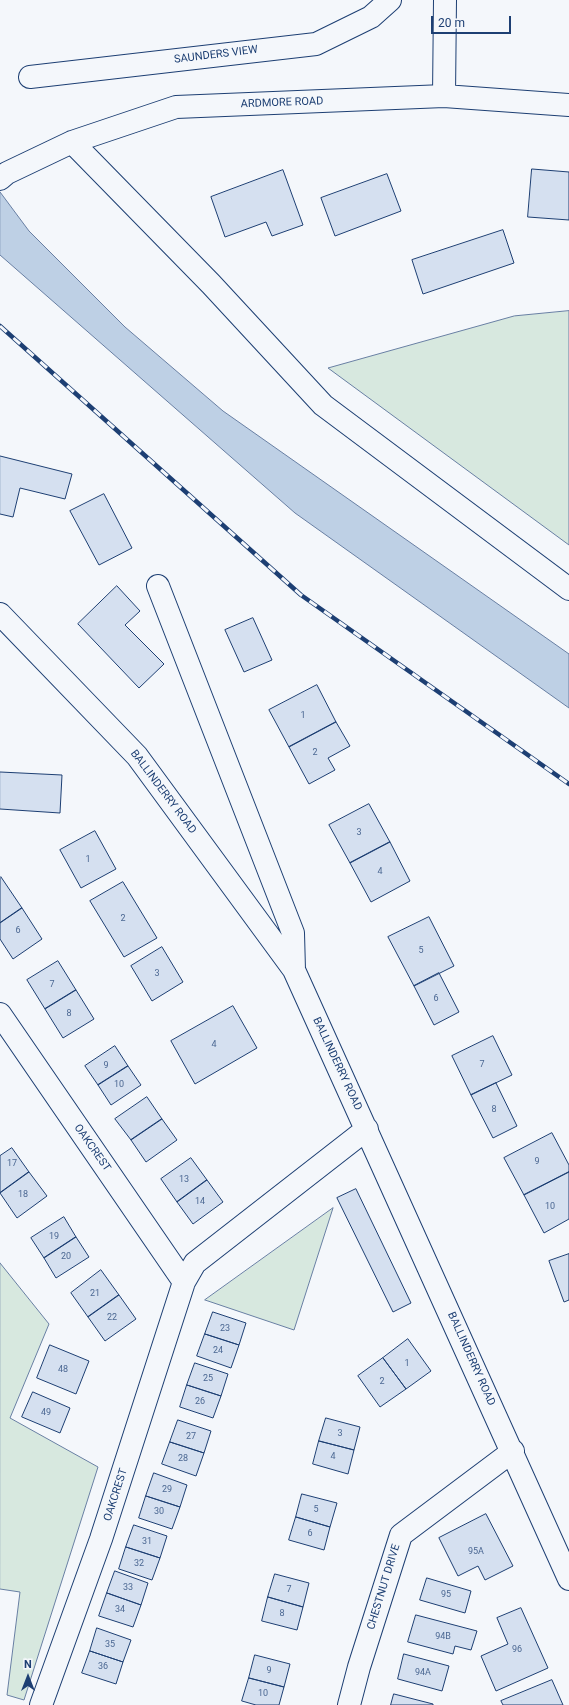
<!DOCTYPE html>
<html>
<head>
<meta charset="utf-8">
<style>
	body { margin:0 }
	#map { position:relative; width:569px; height:1705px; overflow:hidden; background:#f4f7fb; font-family:Roboto,sans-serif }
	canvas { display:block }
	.north { position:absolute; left:8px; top:1657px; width:40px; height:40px; -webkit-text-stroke:3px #f4f7fb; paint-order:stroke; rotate:0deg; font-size:11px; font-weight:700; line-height:16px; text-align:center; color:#1d3f73 }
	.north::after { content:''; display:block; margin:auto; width:14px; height:18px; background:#1d3f73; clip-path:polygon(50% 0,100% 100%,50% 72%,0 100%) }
	.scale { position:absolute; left:431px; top:16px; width:80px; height:18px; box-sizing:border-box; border:2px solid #1d3f73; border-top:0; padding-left:5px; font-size:12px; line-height:14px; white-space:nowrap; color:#1d3f73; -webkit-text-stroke:3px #f4f7fb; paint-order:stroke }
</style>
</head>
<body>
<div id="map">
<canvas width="569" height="1705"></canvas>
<div class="north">N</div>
<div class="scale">20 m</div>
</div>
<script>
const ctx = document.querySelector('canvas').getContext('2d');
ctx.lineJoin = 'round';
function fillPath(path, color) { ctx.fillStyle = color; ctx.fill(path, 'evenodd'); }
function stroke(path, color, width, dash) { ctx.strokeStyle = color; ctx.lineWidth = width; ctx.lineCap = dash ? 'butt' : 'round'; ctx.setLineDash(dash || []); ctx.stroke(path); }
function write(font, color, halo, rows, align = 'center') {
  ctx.font = font + ' Roboto,sans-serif'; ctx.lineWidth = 3; ctx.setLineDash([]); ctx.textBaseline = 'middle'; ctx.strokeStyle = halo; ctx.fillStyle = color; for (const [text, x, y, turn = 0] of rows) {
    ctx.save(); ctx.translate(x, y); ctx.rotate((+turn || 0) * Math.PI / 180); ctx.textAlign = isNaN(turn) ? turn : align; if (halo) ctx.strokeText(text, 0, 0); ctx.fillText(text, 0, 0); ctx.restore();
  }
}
const green = new Path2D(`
	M 569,311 L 569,545 L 328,368 L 514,316 Z
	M 333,1208 L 294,1330 L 205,1300 Z
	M 0,1263 L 49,1324 L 10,1418 L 98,1467 L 24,1700 L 7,1695 L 20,1592 L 0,1589 Z`);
fillPath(green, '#d7e8df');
stroke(green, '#687fa3', 1);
const water = new Path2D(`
	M 0,192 L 29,231 L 125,327 L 223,411 L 569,654 L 569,708 L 295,513 L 0,255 Z`);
fillPath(water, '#bed0e5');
stroke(water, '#687fa3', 1);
const building = new Path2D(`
	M 532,169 L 569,172 L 569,220 L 528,217 Z
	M 283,170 L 303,225 L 272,236 L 266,222 L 225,237 L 211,197 Z
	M 387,174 L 401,211 L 335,236 L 321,198 Z
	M 503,230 L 514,263 L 423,294 L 412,260 Z
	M 0,456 L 72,474 L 65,499 L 20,488 L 13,517 L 0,514 Z
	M 104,494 L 132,548 L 99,565 L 70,511 Z
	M 117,586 L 140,611 L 125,625 L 164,664 L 139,688 L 78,624 Z
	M 253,618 L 272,660 L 244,672 L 225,630 Z
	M 317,685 L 336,722 L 289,747 L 269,710 Z
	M 336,722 L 350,746 L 328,758 L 335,770 L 309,784 L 289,747 Z
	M 0,772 L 62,775 L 60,813 L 0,809 Z
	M 369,804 L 390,842 L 350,863 L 329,825 Z
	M 95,831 L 116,869 L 81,888 L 60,850 Z
	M 390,842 L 410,881 L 371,902 L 350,863 Z
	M 1,877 L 22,908 L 0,923 L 0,878 Z
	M 123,882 L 157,938 L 124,957 L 90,901 Z
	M 22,908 L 42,939 L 13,959 L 0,939 L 0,923 Z
	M 429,917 L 454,966 L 414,986 L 388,937 Z
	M 162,947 L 183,982 L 152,1001 L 131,966 Z
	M 58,961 L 76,990 L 45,1009 L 27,980 Z
	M 439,973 L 459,1012 L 434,1025 L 414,986 Z
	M 76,990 L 94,1019 L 63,1038 L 45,1009 Z
	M 233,1006 L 257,1048 L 195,1084 L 171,1041 Z
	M 493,1036 L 512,1075 L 471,1095 L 452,1056 Z
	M 115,1046 L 128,1066 L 98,1085 L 85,1066 Z
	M 128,1066 L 141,1085 L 111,1105 L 98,1085 Z
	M 496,1083 L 517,1126 L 493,1138 L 471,1095 Z
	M 147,1097 L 162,1119 L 131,1140 L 115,1119 Z
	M 162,1119 L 177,1140 L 146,1162 L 131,1140 Z
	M 552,1133 L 569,1165 L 569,1172 L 524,1195 L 504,1158 Z
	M 12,1148 L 29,1172 L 0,1193 L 0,1156 Z
	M 191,1158 L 207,1180 L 177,1202 L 161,1179 Z
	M 29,1172 L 47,1196 L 17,1218 L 0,1193 Z
	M 569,1172 L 569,1219 L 544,1233 L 524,1195 Z
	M 207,1180 L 223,1202 L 193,1224 L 177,1202 Z
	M 356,1189 L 411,1303 L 393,1312 L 337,1198 Z
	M 64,1217 L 76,1237 L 44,1258 L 31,1238 Z
	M 76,1237 L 89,1257 L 56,1278 L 44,1258 Z
	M 569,1254 L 569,1300 L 564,1302 L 549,1261 Z
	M 101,1270 L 119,1295 L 88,1317 L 71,1293 Z
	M 119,1295 L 136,1319 L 105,1341 L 88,1317 Z
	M 213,1312 L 246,1323 L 239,1345 L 205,1334 Z
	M 205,1334 L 239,1345 L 231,1368 L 197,1356 Z
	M 408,1339 L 431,1371 L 406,1389 L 383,1358 Z
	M 50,1345 L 89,1361 L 76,1394 L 37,1378 Z
	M 383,1358 L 406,1389 L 380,1407 L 358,1376 Z
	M 195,1363 L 228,1374 L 221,1396 L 187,1385 Z
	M 187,1385 L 221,1396 L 213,1418 L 180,1407 Z
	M 33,1392 L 70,1408 L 60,1433 L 22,1417 Z
	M 326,1418 L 360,1427 L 354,1450 L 319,1441 Z
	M 178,1420 L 211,1431 L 204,1453 L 170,1442 Z
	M 319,1441 L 354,1450 L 348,1474 L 313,1464 Z
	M 170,1442 L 204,1453 L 196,1476 L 162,1464 Z
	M 154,1473 L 187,1485 L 180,1507 L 146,1496 Z
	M 302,1494 L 337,1503 L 330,1527 L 296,1517 Z
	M 146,1496 L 180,1507 L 172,1529 L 139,1518 Z
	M 486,1514 L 513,1566 L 485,1580 L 478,1566 L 458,1576 L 439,1538 Z
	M 296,1517 L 330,1527 L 324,1550 L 289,1540 Z
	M 134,1525 L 167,1536 L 160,1558 L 126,1547 Z
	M 126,1547 L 160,1558 L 152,1580 L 119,1569 Z
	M 115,1571 L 148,1583 L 141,1605 L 107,1593 Z
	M 275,1574 L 309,1583 L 303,1607 L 268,1597 Z
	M 427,1578 L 471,1591 L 465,1613 L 420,1600 Z
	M 107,1593 L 141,1605 L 133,1627 L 99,1616 Z
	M 268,1597 L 303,1607 L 297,1630 L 262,1621 Z
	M 521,1608 L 548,1668 L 496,1691 L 481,1656 L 508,1644 L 497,1618 Z
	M 416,1615 L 477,1631 L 471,1650 L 455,1646 L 453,1654 L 408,1642 Z
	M 97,1628 L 131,1640 L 123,1662 L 90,1651 Z
	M 90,1651 L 123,1662 L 116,1684 L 82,1673 Z
	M 404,1654 L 449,1666 L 442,1691 L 398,1679 Z
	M 255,1655 L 290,1664 L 284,1687 L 249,1678 Z
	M 249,1678 L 284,1687 L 279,1705 L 256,1705 L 242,1701 Z
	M 552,1680 L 563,1705 L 503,1705 L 501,1701 Z
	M 394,1694 L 433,1704 L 433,1705 L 391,1705 Z`);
fillPath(building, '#d5e0f0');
stroke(building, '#1d3f73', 1);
const minor = new Path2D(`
	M 30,77 L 316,44 L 371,17 L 390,0
	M 444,96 L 445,0
	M 72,142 L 211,284 L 323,405 L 569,589
	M 0,179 L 7,173 L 72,142 L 176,107 L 444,96 L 569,105
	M 158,586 L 293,933 L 294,970
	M 0,614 L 137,756 L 294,970 L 569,1579
	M 0,1014 L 184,1282
	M 41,1705 L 101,1539 L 184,1282 L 195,1263 L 367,1129
	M 349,1705 L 359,1667 L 401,1535 L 513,1451`);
stroke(minor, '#1d3f73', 24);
stroke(minor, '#f4f7fb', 22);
const rail = new Path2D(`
	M 0,326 L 301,595 L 569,784`);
stroke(rail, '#1d3f73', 4.5);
stroke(rail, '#f4f7fb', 3, [9]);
write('9px', '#4b6792', null, [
	["1",303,716],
	["2",315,753],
	["3",359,833],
	["1",88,860],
	["4",380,872],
	["2",123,919],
	["6",18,931],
	["5",421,951],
	["3",157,974],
	["7",52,985],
	["6",436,999],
	["8",69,1014],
	["4",214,1045],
	["7",482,1065],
	["9",106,1066],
	["10",119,1085],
	["8",494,1110],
	["9",537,1162],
	["17",12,1164],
	["13",184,1180],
	["18",23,1195],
	["14",200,1202],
	["10",550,1207],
	["19",54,1237],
	["20",66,1257],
	["21",95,1294],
	["22",112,1318],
	["23",225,1329],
	["24",218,1351],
	["1",407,1364],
	["48",63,1370],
	["25",208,1379],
	["2",382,1382],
	["26",200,1402],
	["49",46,1413],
	["3",340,1434],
	["27",191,1437],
	["4",333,1457],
	["28",183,1459],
	["29",167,1490],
	["5",316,1510],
	["30",159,1512],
	["6",310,1534],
	["31",147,1542],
	["95A",476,1552],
	["32",139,1564],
	["33",128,1588],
	["7",289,1590],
	["95",446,1595],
	["34",120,1610],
	["8",282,1614],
	["94B",443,1637],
	["35",110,1645],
	["96",517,1650],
	["36",103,1667],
	["9",269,1671],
	["94A",423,1673],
	["10",263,1694]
]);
write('11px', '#1d3f73', '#f4f7fb', [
	["SAUNDERS VIEW",216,55,-7],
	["ARDMORE ROAD",282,103,-2],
	["BALLINDERRY ROAD",163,792,53],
	["BALLINDERRY ROAD",337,1064,65],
	["OAKCREST",92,1148,55],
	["BALLINDERRY ROAD",471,1359,66],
	["OAKCREST",116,1495,-72],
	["CHESTNUT DRIVE",384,1587,-73]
]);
</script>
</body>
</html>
